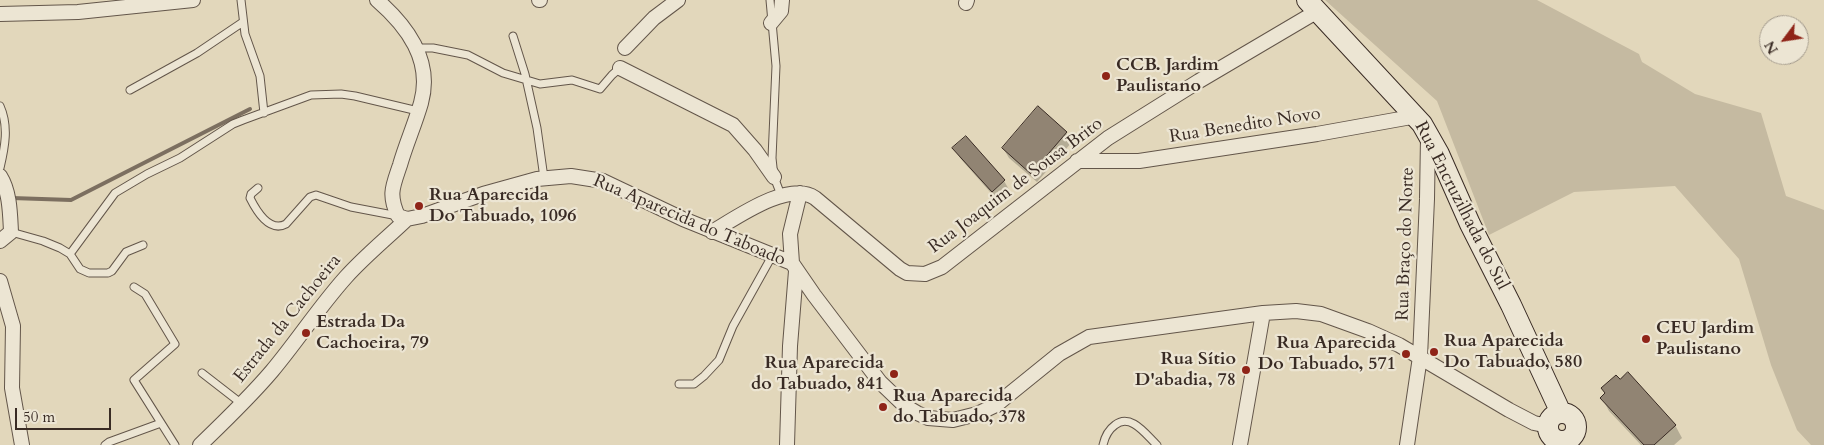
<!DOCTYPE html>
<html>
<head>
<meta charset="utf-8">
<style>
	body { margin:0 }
	#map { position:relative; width:1824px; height:445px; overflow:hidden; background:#e2d7bb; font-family:Cardo,serif }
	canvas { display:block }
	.north { position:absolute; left:1759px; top:15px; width:50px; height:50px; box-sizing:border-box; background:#ece5d3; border:1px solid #a49b8d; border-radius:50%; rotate:239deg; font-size:14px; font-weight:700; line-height:20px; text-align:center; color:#392b24 }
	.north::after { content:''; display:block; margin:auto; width:18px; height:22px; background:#8f2418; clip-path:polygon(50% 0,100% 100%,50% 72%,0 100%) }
	.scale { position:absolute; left:15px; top:408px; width:96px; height:22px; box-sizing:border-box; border:2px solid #392b24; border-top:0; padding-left:6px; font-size:15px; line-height:18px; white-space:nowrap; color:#392b24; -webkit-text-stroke:4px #ece5d3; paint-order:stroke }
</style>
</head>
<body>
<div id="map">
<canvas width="1824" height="445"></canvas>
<div class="north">N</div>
<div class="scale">50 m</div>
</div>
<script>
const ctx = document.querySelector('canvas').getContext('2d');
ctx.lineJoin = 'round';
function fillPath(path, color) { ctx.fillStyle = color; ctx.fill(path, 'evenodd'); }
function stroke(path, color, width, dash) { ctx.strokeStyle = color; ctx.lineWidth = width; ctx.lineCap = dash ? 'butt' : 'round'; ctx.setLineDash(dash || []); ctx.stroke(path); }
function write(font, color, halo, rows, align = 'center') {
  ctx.font = font + ' Cardo,serif'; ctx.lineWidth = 4.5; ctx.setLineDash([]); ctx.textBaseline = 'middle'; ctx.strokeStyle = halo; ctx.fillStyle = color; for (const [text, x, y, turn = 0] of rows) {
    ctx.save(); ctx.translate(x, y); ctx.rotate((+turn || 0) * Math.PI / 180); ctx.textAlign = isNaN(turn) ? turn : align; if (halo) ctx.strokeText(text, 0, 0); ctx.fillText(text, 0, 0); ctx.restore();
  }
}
fillPath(new Path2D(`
	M 1325,0 L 1537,0 L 1639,54 L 1642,62 L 1695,94 L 1761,113 L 1786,196 L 1824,210 L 1824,445 L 1811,445 L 1797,430 L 1771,365 L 1739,259 L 1675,186 L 1574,192 L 1489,235 L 1437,101 Z`), '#c5baa1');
fillPath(new Path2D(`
	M 1066,133 L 1072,142 L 1037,182 L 1009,158 L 1003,148 Z
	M 966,138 L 1004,181 L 1010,191 L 998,201 L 960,158 L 954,148 Z
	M 1602,398 L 1675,425 L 1682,438 L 1674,445 L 1641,445 L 1609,411 Z`), '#0003');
stroke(new Path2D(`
	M 12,198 L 71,200 L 250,109`), '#7c6f60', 4);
const building = new Path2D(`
	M 1038,106 L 1067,132 L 1031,174 L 1002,148 Z
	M 966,136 L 1005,180 L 992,192 L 952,148 Z
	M 1628,372 L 1676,425 L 1654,445 L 1644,445 L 1600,398 L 1605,393 L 1601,388 L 1616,375 L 1620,379 Z`);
fillPath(building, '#918473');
stroke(building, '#392b24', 1);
const lane = new Path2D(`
	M 241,0 L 245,34 L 260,76 L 264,113
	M 770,0 L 776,66 L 772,158 L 774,177 L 781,195
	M 513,36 L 525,74 L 537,128 L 544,178
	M 417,48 L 433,48 L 468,55 L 503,73 L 540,84 L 572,80 L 600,89 L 612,75 L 620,68
	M 130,90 L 197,53 L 243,22
	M 0,106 C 9,126 5,147 0,168
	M 258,188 L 251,194 L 250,198 C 256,210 269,233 286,224 L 310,197 L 316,195 L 351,207 L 398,216
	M 11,232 L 43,241 L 60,248 L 70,254 L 80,269 L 89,273 L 108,273 L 112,271 L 126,252 L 143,245
	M 70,254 L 115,193 L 147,174 L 180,158 L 233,124 L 243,120 L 311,95 L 341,94 L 355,96 L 418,111
	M 134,287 L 145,294 L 175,344 L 134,380 L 175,445
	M 202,373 L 242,404
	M 679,384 L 694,384 L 704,376 L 719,360 L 733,326 L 772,256
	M 105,445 L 109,442 L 161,423
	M 1103,445 C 1105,436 1108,430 1115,425 C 1131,412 1147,436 1157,445`);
const street = new Path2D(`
	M 377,0 C 407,26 433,60 421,103 C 415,124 406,144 400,165 C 393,186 388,194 398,216 L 407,219 L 422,216 L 483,194 L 537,179 L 571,176 L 603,181 L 683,219 L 792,263 L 814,295 L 880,382 L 905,406 L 917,413 L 928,418 L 953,420 L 977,414 L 996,405 L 1059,354 L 1089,337 L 1263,313 L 1296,311 L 1321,314 L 1368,331 L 1399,345 L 1509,410 L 1534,423 L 1548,426
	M 539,0 L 540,0
	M 966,3 L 967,0
	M 0,14 L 78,12 L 193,0
	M 771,23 L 781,11 L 782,0
	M 625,48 L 654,18 L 678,0
	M 620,68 L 733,125 L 755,150 L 774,177
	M 1077,161 L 1139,161 L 1317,134 L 1417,116
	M 0,176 C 10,192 10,213 11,232 L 0,241
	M 712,232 C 736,218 789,180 815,198 L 900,269 L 907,273 L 925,274 L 942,267 L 1108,138 L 1199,81 L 1316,12
	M 792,263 L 790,234 L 800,193
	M 0,281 L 13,326 L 12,388 L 22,445
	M 200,445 C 225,421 250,397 272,371 C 298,340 319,307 346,277 C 365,256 386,239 407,219
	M 787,445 L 790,346 L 796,271
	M 1240,445 L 1263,313
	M 1407,445 L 1420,357 L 1427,199 L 1428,137`);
const secondary = new Path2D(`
	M 1307,0 L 1422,124 L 1439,154 L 1470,224 L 1511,305 L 1561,413
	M1548 427a14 14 0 1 1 28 0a14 14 0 1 1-28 0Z`);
stroke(lane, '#63564a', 9);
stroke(street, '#63564a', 16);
stroke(secondary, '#392b24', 22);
stroke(lane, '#ece5d3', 7);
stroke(street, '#ece5d3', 14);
stroke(secondary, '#ece5d3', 20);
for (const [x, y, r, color] of [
	[1106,76,5,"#8f2418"],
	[419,206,5,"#8f2418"],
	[306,333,5,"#8f2418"],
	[1646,339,5,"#8f2418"],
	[1434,352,5,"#8f2418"],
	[1406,354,5,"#8f2418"],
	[1246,370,5,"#8f2418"],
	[894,374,5,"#8f2418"],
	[883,407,5,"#8f2418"]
]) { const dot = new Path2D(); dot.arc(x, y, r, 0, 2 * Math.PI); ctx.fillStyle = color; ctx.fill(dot); stroke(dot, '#ece5d3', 2); }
write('bold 18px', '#392b24', '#ece5d3', [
	["CCB. Jardim",1116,66],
	["Paulistano",1116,87],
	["Rua Aparecida",429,196],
	["Do Tabuado, 1096",429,217],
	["Estrada Da",316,323],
	["Cachoeira, 79",316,344],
	["CEU Jardim",1656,329],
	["Paulistano",1656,350],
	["Rua Aparecida",1444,342],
	["Do Tabuado, 580",1444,363],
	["Rua Aparecida",1396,344,"right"],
	["Do Tabuado, 571",1396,365,"right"],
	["Rua Sítio",1236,360,"right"],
	["D'abadia, 78",1236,381,"right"],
	["Rua Aparecida",884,364,"right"],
	["do Tabuado, 841",884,385,"right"],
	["Rua Aparecida",893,397],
	["do Tabuado, 378",893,418]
], 'left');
write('18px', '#392b24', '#ece5d3', [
	["Rua Benedito Novo",1245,126,-9],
	["Rua Joaquim de Sousa Brito",1016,186,-37],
	["Rua Encruzilhada do Sul",1461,206,63],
	["Rua Aparecida do Taboado",689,221,23],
	["Rua Braço do Norte",1406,244,-88],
	["Estrada da Cachoeira",288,319,-51]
]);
</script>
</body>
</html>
